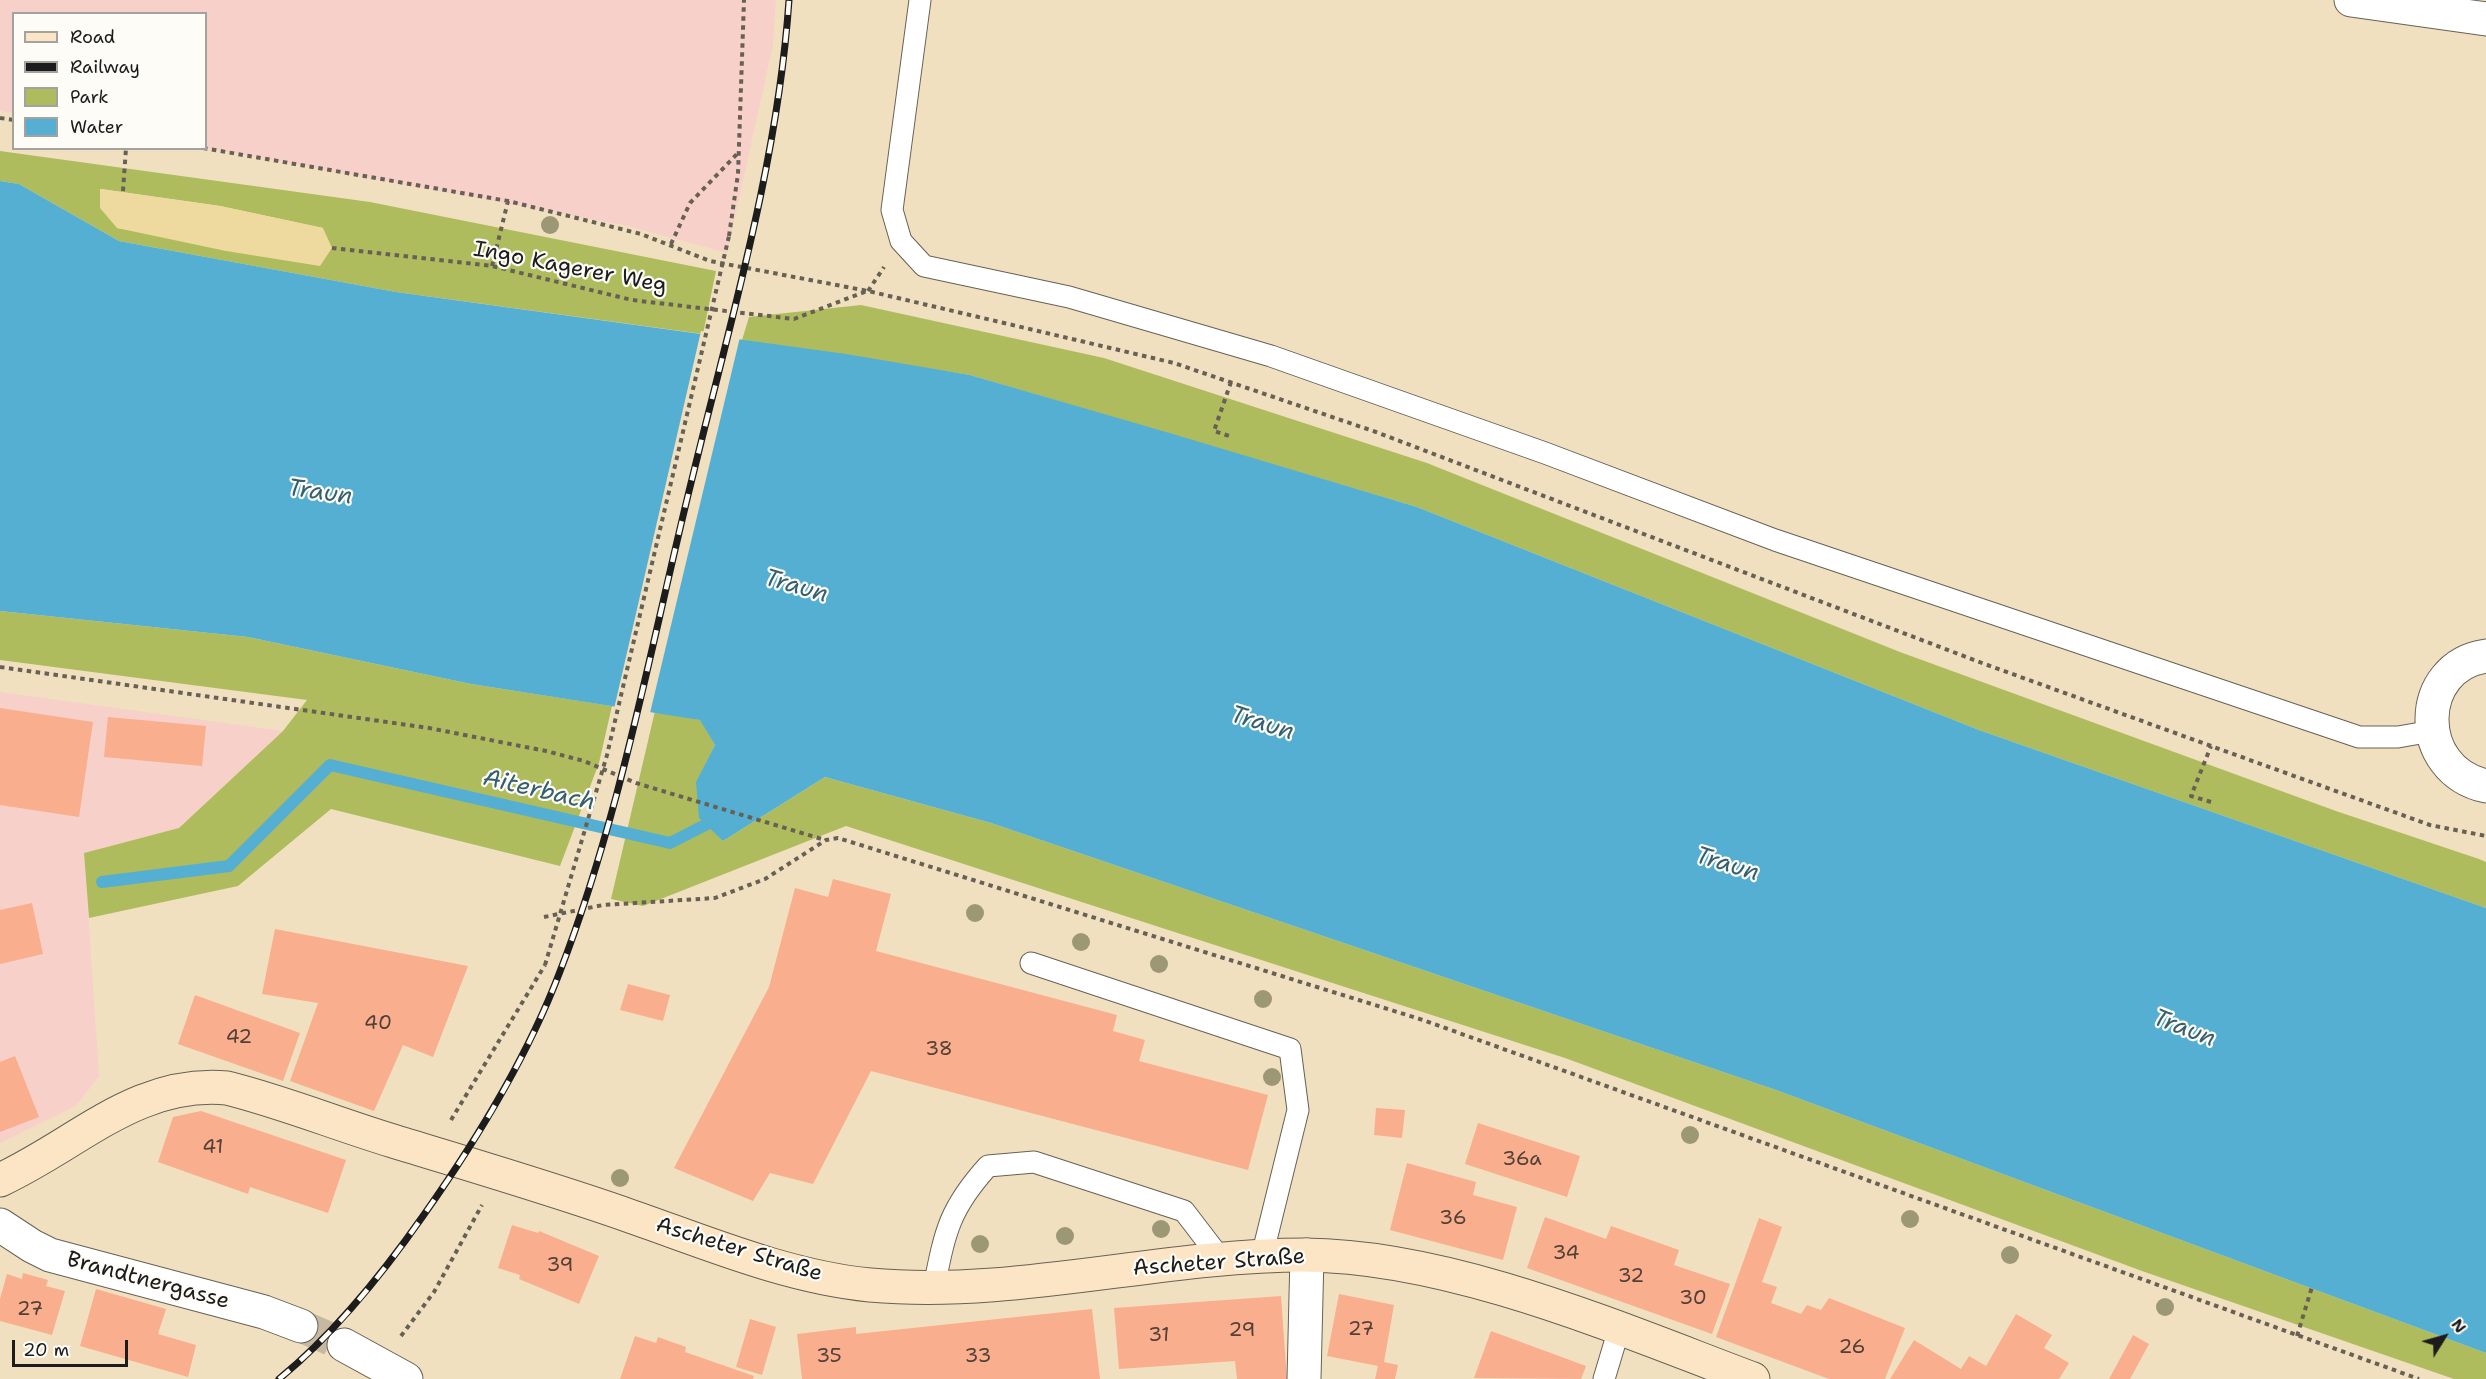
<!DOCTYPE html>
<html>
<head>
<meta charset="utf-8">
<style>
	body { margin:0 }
	#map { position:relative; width:2486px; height:1379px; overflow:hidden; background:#f1e0c0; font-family:"Shantell Sans",sans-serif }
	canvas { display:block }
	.legend { position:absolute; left:12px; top:12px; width:195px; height:138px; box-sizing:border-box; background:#fdfcf7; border:2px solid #a3a29f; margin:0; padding:8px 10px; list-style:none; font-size:18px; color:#1c1c1c }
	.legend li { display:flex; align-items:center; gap:12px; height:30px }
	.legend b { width:30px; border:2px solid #a3a29f }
	.north { position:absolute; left:2414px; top:1307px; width:60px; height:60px; -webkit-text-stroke:4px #fdfcf7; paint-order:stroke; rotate:53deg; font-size:16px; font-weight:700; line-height:24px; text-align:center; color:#1c1c1c }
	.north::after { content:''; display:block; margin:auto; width:21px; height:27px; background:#1c1c1c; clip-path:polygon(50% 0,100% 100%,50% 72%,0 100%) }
	.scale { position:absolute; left:12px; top:1340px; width:116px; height:27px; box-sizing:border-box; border:3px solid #1c1c1c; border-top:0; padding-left:8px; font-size:18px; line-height:21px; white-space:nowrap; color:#1c1c1c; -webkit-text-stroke:4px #fdfcf7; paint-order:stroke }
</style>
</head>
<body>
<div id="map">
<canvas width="2486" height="1379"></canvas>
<ul class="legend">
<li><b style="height:8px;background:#fce5c4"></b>Road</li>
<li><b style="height:8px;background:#1c1c1c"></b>Railway</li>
<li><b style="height:16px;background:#afbc5e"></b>Park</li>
<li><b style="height:16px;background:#54afd2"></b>Water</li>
</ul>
<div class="north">N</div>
<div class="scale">20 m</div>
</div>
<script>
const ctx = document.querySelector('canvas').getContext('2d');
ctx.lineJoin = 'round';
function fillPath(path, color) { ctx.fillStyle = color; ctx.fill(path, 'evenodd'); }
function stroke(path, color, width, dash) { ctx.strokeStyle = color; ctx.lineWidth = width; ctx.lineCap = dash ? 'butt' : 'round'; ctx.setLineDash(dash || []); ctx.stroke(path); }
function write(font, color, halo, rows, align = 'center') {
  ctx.font = font + ' "Shantell Sans",sans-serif'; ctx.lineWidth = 4.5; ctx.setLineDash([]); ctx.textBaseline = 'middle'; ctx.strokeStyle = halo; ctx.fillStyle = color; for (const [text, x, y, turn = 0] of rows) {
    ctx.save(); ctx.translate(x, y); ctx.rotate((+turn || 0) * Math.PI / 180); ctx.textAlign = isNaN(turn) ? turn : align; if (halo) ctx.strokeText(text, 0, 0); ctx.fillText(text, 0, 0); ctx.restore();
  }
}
fillPath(new Path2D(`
	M 0,0 L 776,0 L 773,45 L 727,253 L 628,226 L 206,148 L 206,14 L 14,14 L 13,113 L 0,111 Z
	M 0,692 L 283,731 L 179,828 L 84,853 L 99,1076 L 76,1106 L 0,1143 Z`), '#f7d0ca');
fillPath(new Path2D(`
	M 0,151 L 370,202 L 716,271 L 703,334 L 396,292 L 119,241 L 19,184 L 0,181 ZM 101,189 L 220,206 L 323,228 L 150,233 L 117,228 Z
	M 861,305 L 1104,358 L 1427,463 L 1900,652 L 2336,811 L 2479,859 L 2486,862 L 2486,908 L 1979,730 L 1417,507 L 970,375 L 742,340 L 749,317 Z
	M 0,611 L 248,637 L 471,684 L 612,706 L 599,763 L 560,866 L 331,809 L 238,886 L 89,918 L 84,853 L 179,828 L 283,731 L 307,700 L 0,660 Z
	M 655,711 L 701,720 L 715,745 L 697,782 L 723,841 L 825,777 L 991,823 L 1776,1090 L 2486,1353 L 2486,1379 L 2454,1379 L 2142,1271 L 1565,1058 L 846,826 L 643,906 L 611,899 Z`), '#afbc5e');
fillPath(new Path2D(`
	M 100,189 L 220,206 L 323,228 L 332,248 L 320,266 L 226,251 L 117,228 L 100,208 Z`), '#eeda9e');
fillPath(new Path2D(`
	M 0,181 L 19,184 L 119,241 L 396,292 L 846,354 L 970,375 L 1166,432 L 1417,507 L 1979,730 L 2486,908 L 2486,1353 L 1776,1090 L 991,823 L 825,777 L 723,841 L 699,818 L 696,782 L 715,745 L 700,720 L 471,684 L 248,637 L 0,611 Z`), '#54afd2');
fillPath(new Path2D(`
	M 701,331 L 740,337 L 650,713 L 614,709 Z`), '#f1e0c0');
stroke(new Path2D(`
	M 102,882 L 229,866 L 330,765 L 670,843 L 721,817`), '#54afd2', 12);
fillPath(new Path2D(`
	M 0,708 L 93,722 L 79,817 L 0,805 Z
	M 108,717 L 206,726 L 202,766 L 104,757 Z
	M 833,879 L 891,894 L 876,951 L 1117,1015 L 1113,1031 L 1145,1040 L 1139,1061 L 1268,1095 L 1248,1170 L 871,1071 L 813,1184 L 770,1173 L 753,1201 L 674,1168 L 769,987 L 795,888 L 828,897 Z
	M 32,903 L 43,954 L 0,964 L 0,910 Z
	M 275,929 L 468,966 L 433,1057 L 403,1045 L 374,1111 L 290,1081 L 318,1003 L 262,994 Z
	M 628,984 L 670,995 L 663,1021 L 620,1010 Z
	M 195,995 L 300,1033 L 283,1081 L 178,1044 Z
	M 15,1056 L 39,1117 L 0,1132 L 0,1062 Z
	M 1376,1108 L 1405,1110 L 1402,1138 L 1374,1135 Z
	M 201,1111 L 346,1160 L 328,1213 L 250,1187 L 248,1194 L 158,1162 L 173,1117 Z
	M 1478,1123 L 1580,1156 L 1567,1197 L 1465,1164 Z
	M 1407,1163 L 1476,1182 L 1473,1195 L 1517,1207 L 1503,1260 L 1390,1230 Z
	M 1545,1217 L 1606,1239 L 1611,1226 L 1679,1250 L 1674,1265 L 1730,1284 L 1712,1334 L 1527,1268 Z
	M 1759,1218 L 1782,1227 L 1762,1282 L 1777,1287 L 1771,1303 L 1801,1314 L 1807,1305 L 1821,1310 L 1829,1298 L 1905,1328 L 1885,1379 L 1829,1379 L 1716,1337 Z
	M 512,1225 L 538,1233 L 539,1231 L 599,1256 L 579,1304 L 519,1279 L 520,1275 L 498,1268 Z
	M 23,1273 L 48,1280 L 46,1286 L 65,1291 L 52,1335 L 0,1321 L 0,1299 L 7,1274 L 22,1279 Z
	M 96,1289 L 166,1309 L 158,1334 L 196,1345 L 188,1377 L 80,1346 Z
	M 1339,1294 L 1394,1305 L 1384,1362 L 1398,1365 L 1395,1379 L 1375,1379 L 1378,1366 L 1327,1356 Z
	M 1281,1296 L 1287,1379 L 1237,1379 L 1235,1361 L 1119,1369 L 1114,1308 Z
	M 1092,1309 L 1100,1379 L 802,1379 L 797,1334 L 856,1327 L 856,1334 Z
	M 2016,1314 L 2052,1335 L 2044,1348 L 2069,1363 L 2059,1379 L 1890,1379 L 1914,1340 L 1961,1369 L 1969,1356 L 1986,1366 Z
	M 750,1319 L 776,1327 L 762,1375 L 736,1367 Z
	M 1491,1331 L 1586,1366 L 1581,1379 L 1474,1378 Z
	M 2133,1335 L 2149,1344 L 2130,1379 L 2109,1379 Z
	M 635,1336 L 656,1343 L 658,1337 L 686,1347 L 685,1352 L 754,1376 L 753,1379 L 620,1379 Z`), '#f9ae8d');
stroke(new Path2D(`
	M 301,1326 L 344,1345`), '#c6b99f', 33, [33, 16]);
const lane = new Path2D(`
	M 920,0 L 892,210 L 901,241 L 924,266 L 1069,297 L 1271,356 L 1545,453 L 1775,540 L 2359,737 L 2398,737 L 2432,731
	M 1031,963 L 1290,1049 L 1298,1110 L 1262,1256
	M 934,1287 C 945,1232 949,1209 988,1166 L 1034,1162 L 1184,1211 L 1220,1258
	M 1604,1379 L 1619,1329`);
const street = new Path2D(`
	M 2351,0 L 2486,19
	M 2486,656 C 2415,666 2413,770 2486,786
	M 0,1225 L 32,1246 L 50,1255 L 264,1312 L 301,1326
	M 344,1345 L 406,1379
	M 1304,1379 L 1307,1255`);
const secondary = new Path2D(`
	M 0,1180 C 78,1144 136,1080 227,1088 C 283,1102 337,1124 393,1141 C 471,1165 550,1188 627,1215 C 705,1242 787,1277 870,1285 C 1016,1298 1159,1255 1305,1255 C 1451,1256 1617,1328 1753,1379`);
stroke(lane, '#676155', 23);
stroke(street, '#676155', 35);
stroke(secondary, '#676155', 35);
stroke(new Path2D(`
	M 0,118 L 14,120
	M 203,148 L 508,201 L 641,234 L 710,261 L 868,291 L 1174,363 L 1376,432 L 1982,663 L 2211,746 L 2430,825 L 2486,836
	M 123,191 L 126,148
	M 729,236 L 738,174 L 744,0
	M 671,244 L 690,203 L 739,152
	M 332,248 L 492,266 L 632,300 L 794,319 L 867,291
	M 492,266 L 508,201
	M 868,291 L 884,267
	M 1231,382 L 1214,431 L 1232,437
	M 0,667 L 429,728 L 546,751 L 584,761 L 636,783 L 825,840
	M 2211,802 L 2191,796 L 2211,746
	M 544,917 L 603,905 L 715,898 L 765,879 L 826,840 L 838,838 L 1423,1020 L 2419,1379
	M 451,1120 L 545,965
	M 401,1336 L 434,1292 L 482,1205
	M 2297,1336 L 2312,1287`), '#676155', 4, [4.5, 4.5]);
stroke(lane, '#fff', 21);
stroke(street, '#fff', 33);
stroke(secondary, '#fce5c4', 33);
const rail = new Path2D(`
	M 279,1379 C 335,1333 381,1276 423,1216 C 476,1141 526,1060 559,974 C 621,815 651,644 692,479 C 730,322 778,162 789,0`);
stroke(rail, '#1c1c1c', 7);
stroke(rail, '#fdfcf7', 4.5, [14]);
stroke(new Path2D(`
	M 545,965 L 607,755 L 729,236`), '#676155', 4, [4.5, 4.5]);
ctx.fillStyle = '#9c9774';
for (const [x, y] of [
	[550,225],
	[975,913],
	[1081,942],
	[1159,964],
	[1263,999],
	[1272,1077],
	[1690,1135],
	[620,1178],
	[1910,1219],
	[1161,1229],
	[1065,1236],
	[980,1244],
	[2010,1255],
	[2165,1307]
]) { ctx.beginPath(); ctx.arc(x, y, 9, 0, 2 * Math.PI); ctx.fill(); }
write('20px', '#534038', null, [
	["40",378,1024],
	["42",239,1038],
	["38",939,1050],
	["41",213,1148],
	["36a",1522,1160],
	["36",1453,1219],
	["34",1566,1254],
	["39",560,1266],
	["32",1631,1277],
	["30",1693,1299],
	["27",30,1310],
	["27",1361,1330],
	["29",1242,1331],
	["31",1159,1336],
	["26",1852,1348],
	["35",829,1357],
	["33",978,1357]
]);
write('22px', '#1c1c1c', '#fdfcf7', [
	["Ingo Kagerer Weg",570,268,11],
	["Ascheter Straße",739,1250,17],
	["Ascheter Straße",1219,1263,-4],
	["Brandtnergasse",148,1281,15]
]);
write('italic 24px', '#355e6e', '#fdfcf7', [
	["Traun",320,493,8],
	["Traun",796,587,16],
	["Traun",1262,724,17],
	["Aiterbach",539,791,13],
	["Traun",1727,865,17],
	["Traun",2184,1029,21]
]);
</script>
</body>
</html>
